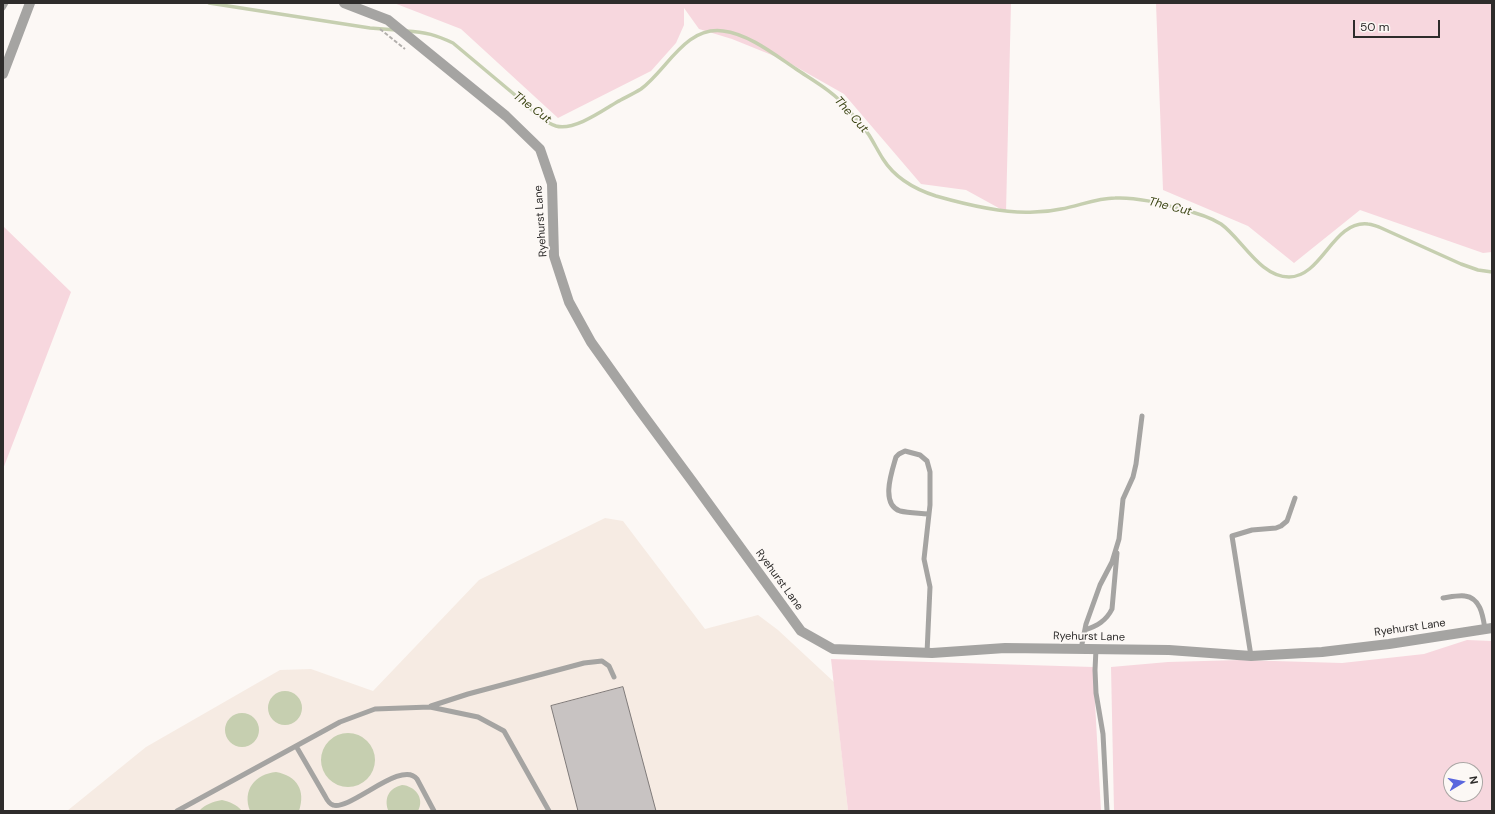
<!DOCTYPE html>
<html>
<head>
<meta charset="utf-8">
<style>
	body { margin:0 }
	#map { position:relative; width:1495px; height:814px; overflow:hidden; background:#fcf8f5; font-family:"DM Sans",sans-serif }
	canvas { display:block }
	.frame { position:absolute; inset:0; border:4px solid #2e2c2b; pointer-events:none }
	.north { position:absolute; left:1443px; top:762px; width:40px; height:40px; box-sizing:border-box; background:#fcf8f5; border:1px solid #aaa6a4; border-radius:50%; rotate:80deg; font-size:11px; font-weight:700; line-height:16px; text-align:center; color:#2e2c2b }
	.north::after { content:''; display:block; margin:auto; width:14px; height:18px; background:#5a67de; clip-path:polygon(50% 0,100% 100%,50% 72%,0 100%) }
	.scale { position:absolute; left:1353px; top:20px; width:87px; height:18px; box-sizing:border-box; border:2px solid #2e2c2b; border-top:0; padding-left:5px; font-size:12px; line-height:14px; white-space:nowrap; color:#2e2c2b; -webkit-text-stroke:3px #fcf8f5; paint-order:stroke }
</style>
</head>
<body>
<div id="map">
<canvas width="1495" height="814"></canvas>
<div class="frame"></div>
<div class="north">N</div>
<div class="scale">50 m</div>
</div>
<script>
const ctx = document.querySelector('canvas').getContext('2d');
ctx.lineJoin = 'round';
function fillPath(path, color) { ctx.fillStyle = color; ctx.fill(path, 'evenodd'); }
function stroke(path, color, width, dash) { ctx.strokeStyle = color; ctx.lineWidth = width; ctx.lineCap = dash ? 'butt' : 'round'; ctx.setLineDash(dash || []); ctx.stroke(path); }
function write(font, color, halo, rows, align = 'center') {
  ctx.font = font + ' "DM Sans",sans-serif'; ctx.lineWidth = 3.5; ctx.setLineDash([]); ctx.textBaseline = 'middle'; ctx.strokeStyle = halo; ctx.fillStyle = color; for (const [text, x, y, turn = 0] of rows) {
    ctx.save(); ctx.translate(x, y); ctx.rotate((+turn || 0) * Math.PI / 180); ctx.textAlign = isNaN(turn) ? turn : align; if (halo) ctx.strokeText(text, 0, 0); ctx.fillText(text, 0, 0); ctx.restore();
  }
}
fillPath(new Path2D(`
	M 605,518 L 623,521 L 705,629 L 758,615 L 778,630 L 834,682 L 848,811 L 67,811 L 146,747 L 280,670 L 311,669 L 373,691 L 479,580 Z`), '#f6ebe3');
fillPath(new Path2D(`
	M 394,3 L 1011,3 L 1006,212 L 966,190 L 921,184 L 844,94 L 784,60 L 732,39 L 699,29 L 684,8 L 684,25 L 676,43 L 651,71 L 558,118 L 461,29 Z
	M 1156,3 L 1492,3 L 1492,252 L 1483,253 L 1360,210 L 1294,263 L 1248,226 L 1163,190 Z
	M 3,226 L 71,292 L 3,469 Z
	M 1467,640 L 1492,641 L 1492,811 L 1114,811 L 1111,667 L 1168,662 L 1240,660 L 1342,663 L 1424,654 ZM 1451,770 L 1475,770 L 1475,794 L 1451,794 Z
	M 831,659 L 1093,667 L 1101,811 L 848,811 Z`), '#f7d7de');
fillPath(new Path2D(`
	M268 708a17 17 0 1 1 34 0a17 17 0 1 1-34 0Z
	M225 730a17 17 0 1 1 34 0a17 17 0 1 1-34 0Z
	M321 760a27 27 0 1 1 54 0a27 27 0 1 1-54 0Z
	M 276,772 C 297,776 306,790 299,811 L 250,811 C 242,790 255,774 276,772 Z
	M 402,785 C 415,786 425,798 418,811 L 388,810 C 384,798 389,788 402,785 Z
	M 222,800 C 230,802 236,804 242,811 L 199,811 C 206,804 212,802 222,800 Z`), '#c6cfb0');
stroke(new Path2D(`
	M 209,3 L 370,28 L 396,30
	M 406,31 C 426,32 436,35 453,43 C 476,62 498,81 521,100 C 531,109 543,122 556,126 C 574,131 602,111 617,102 C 624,98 633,94 641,89 C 667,70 685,26 723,31 C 749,34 775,55 796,69 C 814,81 834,92 848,109 C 855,118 863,126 869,135 C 874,143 878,151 883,159 C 895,178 914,189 936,196 C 964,204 1004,214 1034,212 C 1043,212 1052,211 1061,209 C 1079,206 1096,198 1115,198 C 1137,197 1159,203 1180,209 C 1193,212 1210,217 1221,224 C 1242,239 1260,277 1289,277 C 1322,277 1333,220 1368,224 C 1372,224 1375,226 1379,227 L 1461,264 L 1478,270 L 1492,272`), '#c6cfb0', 3.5);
const building = new Path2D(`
	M 623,687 L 656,811 L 578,811 L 551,706 Z`);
fillPath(building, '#c8c3c2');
stroke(building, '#807b7a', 1);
stroke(new Path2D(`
	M 380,29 L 405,49`), '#b2afac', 2, [4, 2]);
stroke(new Path2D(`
	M 3,8 L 6,3
	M 1443,598 C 1450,597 1459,595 1465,596 C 1481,598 1483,617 1485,629
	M 1085,630 C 1097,626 1106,621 1112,609 L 1117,553
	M 1081,649 L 1086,624 L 1100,585 L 1112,562 L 1119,539 L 1123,499 L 1133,477 L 1136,464 L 1142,416
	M 1096,649 L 1095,670 L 1096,693 L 1103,734 L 1107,811
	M 927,653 L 930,587 L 924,559 L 930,505 L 930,472 L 927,461 L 920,455 L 905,451 L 899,454 L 896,457 C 892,471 880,504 900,511 C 909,513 919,513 928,514
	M 1251,656 L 1232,536 L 1252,530 L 1276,528 L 1281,526 L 1287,521 L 1295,498
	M 431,706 L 468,694 L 584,663 L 602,661 L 609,666 L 614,677
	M 296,746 L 325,796 C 327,800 329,804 333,805 C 350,811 402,759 417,779 L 434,811
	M 177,811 L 340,722 L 375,709 L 430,707 L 478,717 L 504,731 L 549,811`), '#a5a4a2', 5);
stroke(new Path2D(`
	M 344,3 L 388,20 L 506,116 L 540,149 L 552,184 L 554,256 L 569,302 L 591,342 L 638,408 L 692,481 L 801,631 L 833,649 L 932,653 L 1005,648 L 1169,650 L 1251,656 L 1322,652 L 1389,644 L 1492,628
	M 3,74 L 30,3`), '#a5a4a2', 10);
write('11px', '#2e2c2b', '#fcf8f5', [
	["Ryehurst Lane",541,221,-94],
	["Ryehurst Lane",779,580,54],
	["Ryehurst Lane",1410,628,-8],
	["Ryehurst Lane",1089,637,1]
]);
write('italic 12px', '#3b4513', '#fcf8f5', [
	["The Cut",532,108,37],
	["The Cut",851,115,48],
	["The Cut",1170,207,14]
]);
</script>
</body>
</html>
